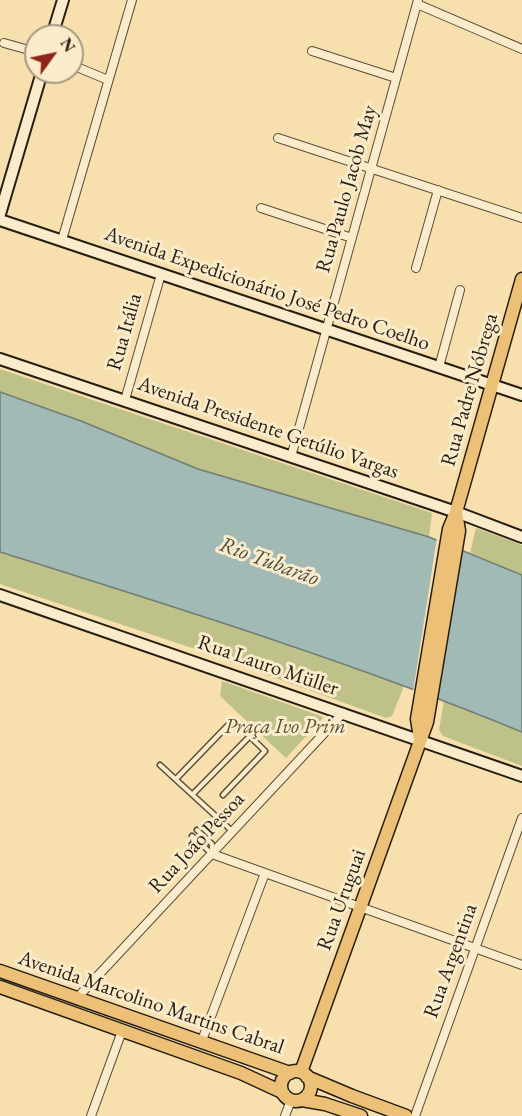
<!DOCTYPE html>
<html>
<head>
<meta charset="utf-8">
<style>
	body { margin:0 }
	#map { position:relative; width:522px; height:1116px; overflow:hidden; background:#f7e0ae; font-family:"EB Garamond",serif }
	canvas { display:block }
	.north { position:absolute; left:24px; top:24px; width:60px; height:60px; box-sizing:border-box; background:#faebca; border:2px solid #a59981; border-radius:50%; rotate:57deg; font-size:16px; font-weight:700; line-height:24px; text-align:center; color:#261e13 }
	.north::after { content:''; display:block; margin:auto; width:21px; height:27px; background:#8f2418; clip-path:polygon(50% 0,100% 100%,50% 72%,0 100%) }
</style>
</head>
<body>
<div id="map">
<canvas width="522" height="1116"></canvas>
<div class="north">N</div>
</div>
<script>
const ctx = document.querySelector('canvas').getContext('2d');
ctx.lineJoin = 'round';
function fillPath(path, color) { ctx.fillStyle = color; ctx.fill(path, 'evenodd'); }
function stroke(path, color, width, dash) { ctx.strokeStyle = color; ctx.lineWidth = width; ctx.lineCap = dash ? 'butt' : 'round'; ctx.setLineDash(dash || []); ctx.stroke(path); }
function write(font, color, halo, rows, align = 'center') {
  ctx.font = font + ' "EB Garamond",serif'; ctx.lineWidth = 6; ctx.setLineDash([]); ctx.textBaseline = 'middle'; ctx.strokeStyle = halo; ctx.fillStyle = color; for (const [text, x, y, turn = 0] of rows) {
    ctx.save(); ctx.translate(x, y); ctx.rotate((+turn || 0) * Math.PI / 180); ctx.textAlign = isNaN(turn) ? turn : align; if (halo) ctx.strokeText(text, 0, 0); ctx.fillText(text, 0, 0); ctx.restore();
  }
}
fillPath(new Path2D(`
	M 0,369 L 432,513 L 429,537 L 198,469 L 81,421 L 0,392 Z
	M 476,528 L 522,545 L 522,575 L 470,553 Z
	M 0,552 L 201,615 L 404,686 L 392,716 L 386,718 L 201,651 L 0,584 Z
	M 222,681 L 321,716 L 323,718 L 286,758 L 220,696 Z
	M 444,700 L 522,732 L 522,766 L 443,736 L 439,730 Z`), '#bec289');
const water = new Path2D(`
	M 0,392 L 81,421 L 198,469 L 429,537 L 522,575 L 522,732 C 352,662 175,607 0,552 Z`);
fillPath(water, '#a2bab6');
stroke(water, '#707c75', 1.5);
fillPath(new Path2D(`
	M 437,537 L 460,546 L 434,699 L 413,692 Z`), '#f7e0ae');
const lane = new Path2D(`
	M 160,765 L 232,831
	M 176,779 L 233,720 L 265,751 L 223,795
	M 193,794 L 249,737
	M 197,830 L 212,844 L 212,853
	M 192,836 L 211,853`);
const street = new Path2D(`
	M 417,4 L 522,49
	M 4,43 L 36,52
	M 312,51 L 396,78
	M 72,65 L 108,80
	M 278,138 L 522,218
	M 261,208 L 352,238
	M 62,240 L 132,0
	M 416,268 L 438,190
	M 439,367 L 460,290
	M 125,400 L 161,274
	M 291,457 L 418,0
	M 212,854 L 522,965
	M 77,998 L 343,713
	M 201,1043 L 265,873
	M 91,1116 L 122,1031
	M 285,1116 L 291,1100
	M 415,1116 L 522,818`);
const secondary = new Path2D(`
	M 52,36 L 63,0
	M 0,214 L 42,72
	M 0,220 L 522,395
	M 0,359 L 456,512 L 522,537
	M 0,595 L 522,776`);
const primary = new Path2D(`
	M 420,738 L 417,719 L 449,529 L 456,512 L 522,279
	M 0,971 L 290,1073
	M 0,987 L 241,1073 L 282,1092
	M281 1086a15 15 0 1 1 30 0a15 15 0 1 1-30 0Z
	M 301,1072 L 427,722 L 459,531 L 456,512
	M 307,1077 L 352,1096 L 406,1116
	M 302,1100 L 325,1104 L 361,1116`);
stroke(lane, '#5a4e3a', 7);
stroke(street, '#5a4e3a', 10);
stroke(secondary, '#261e13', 14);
stroke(primary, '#261e13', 15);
stroke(lane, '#faebca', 4);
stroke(street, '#faebca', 8);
stroke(secondary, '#faebca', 10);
stroke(primary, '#ecc077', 12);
write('21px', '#261e13', '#faebca', [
	["Rua Paulo Jacob May",347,189,-74],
	["Avenida Expedicionário José Pedro Coelho",267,289,19],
	["Rua Itália",125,332,-74],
	["Rua Padre Nóbrega",470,390,-74],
	["Avenida Presidente Getúlio Vargas",268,428,19],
	["Rua Lauro Müller",268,666,19],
	["Rua João Pessoa",197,843,-47],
	["Rua Uruguai",342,900,-70],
	["Rua Argentina",451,961,-70],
	["Avenida Marcolino Martins Cabral",151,1003,19]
]);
write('italic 21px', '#544f36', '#faebca', [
	["Praça Ivo Prim",285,727]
]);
write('italic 22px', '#4b4d44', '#faebca', [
	["Rio Tubarão",269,562,20]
]);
</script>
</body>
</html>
